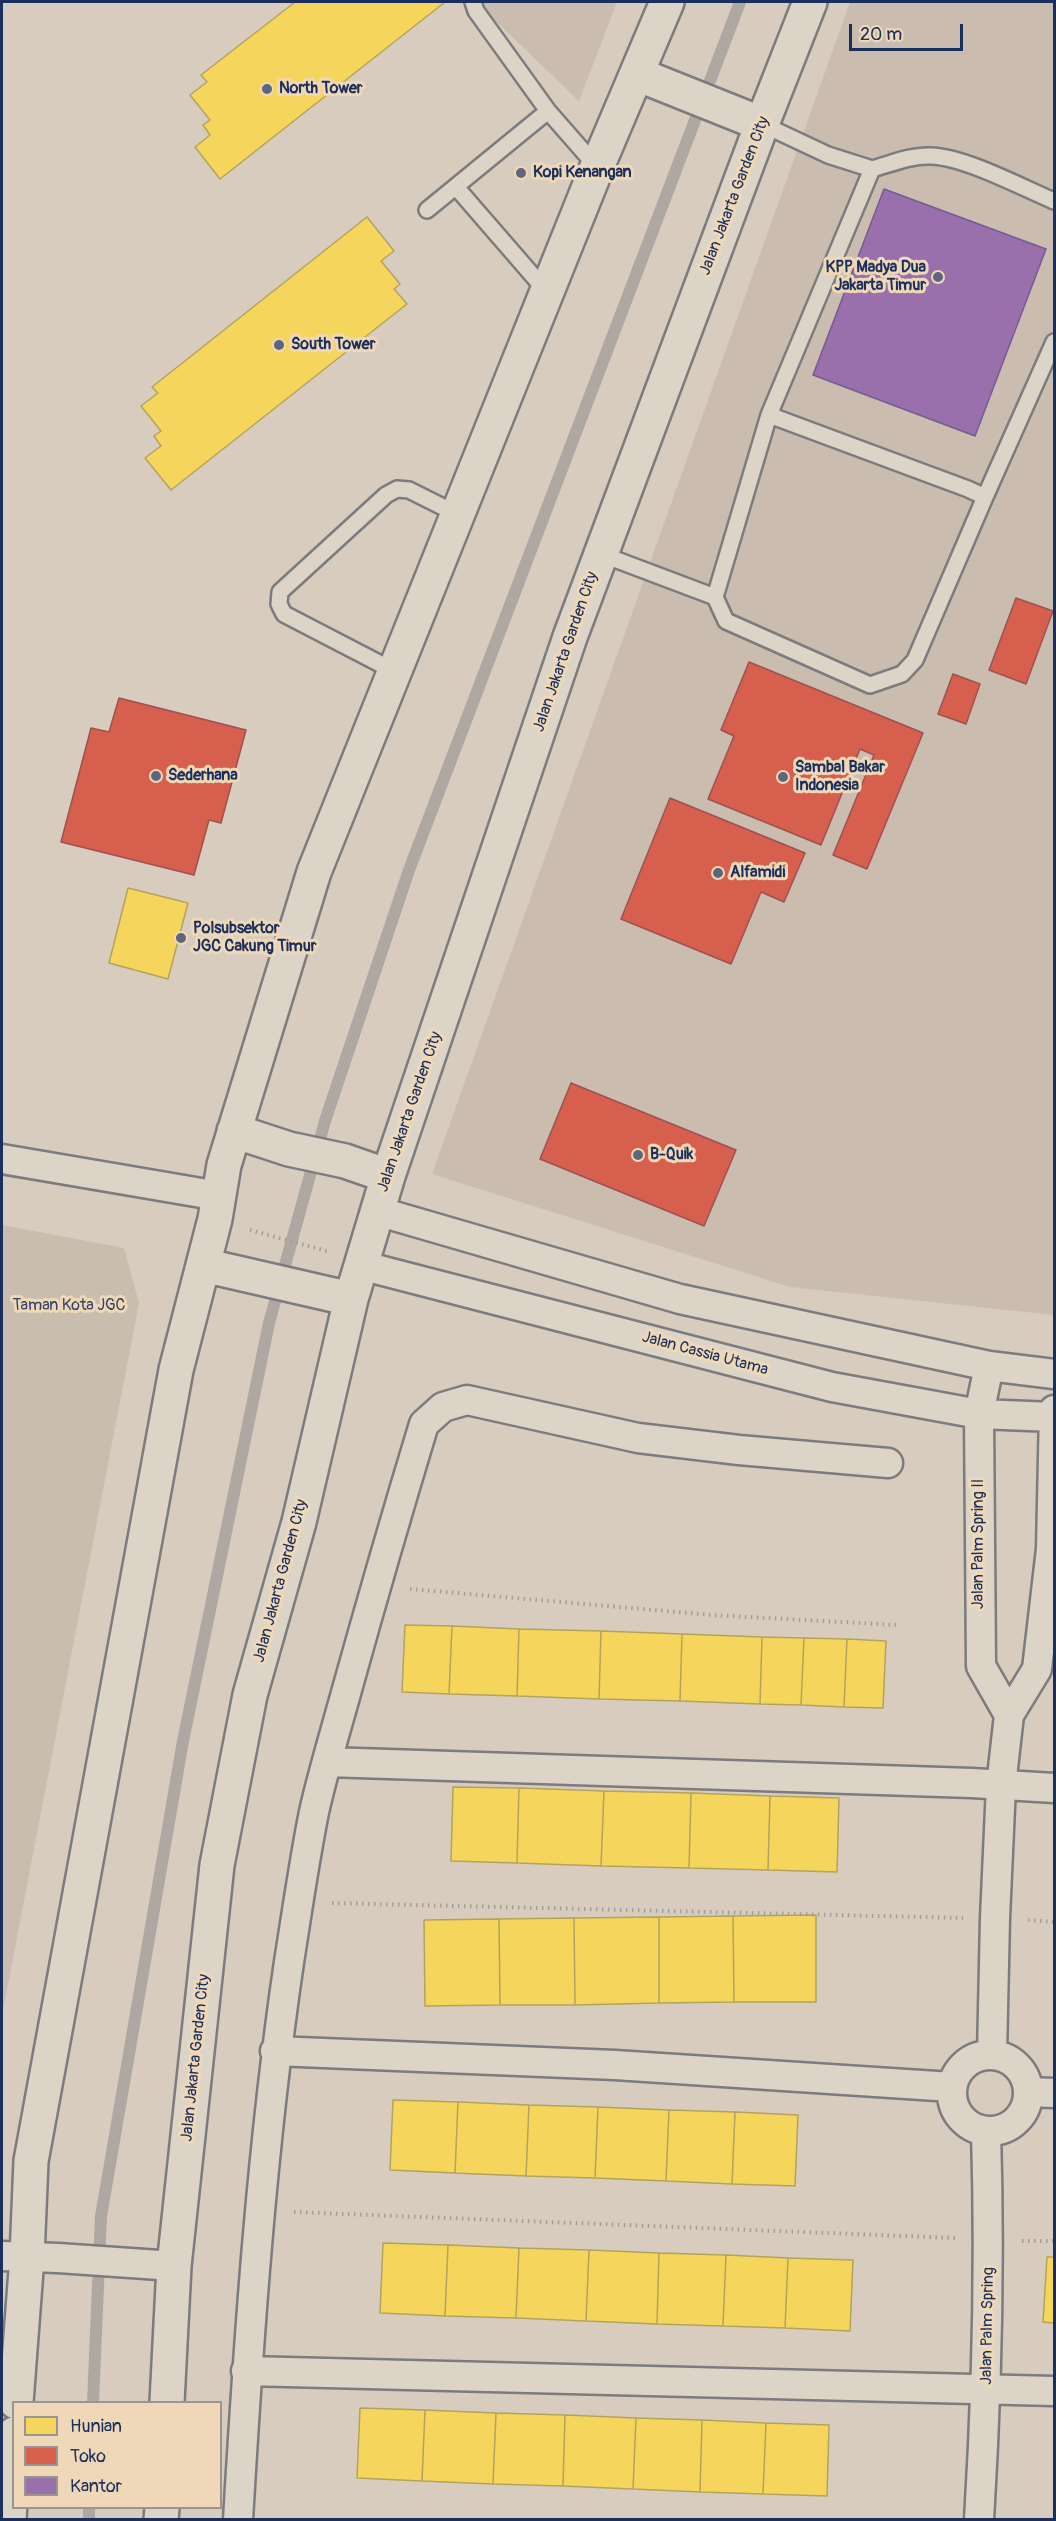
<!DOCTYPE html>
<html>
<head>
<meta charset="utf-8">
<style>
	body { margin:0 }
	#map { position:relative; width:1056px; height:2521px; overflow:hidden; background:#d7ccbd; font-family:Pangolin,sans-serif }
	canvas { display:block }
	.frame { position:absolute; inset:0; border:3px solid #1b2f5e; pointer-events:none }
	.legend { position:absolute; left:12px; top:2401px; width:210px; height:108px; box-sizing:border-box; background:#efd8b7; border:2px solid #9a9493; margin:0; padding:8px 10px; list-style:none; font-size:18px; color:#1b2f5e }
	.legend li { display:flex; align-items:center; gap:12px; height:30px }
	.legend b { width:30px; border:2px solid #9a9493 }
	.scale { position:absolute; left:849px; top:24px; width:114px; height:27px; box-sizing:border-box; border:3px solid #1b2f5e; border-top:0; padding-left:8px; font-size:18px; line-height:21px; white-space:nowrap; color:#1b2f5e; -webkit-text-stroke:4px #efd8b7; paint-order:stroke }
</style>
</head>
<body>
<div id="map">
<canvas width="1056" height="2521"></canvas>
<div class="frame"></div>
<ul class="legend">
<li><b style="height:16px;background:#f6d55c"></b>Hunian</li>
<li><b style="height:16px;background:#d6604d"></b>Toko</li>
<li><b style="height:16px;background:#9970ab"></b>Kantor</li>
</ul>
<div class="scale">20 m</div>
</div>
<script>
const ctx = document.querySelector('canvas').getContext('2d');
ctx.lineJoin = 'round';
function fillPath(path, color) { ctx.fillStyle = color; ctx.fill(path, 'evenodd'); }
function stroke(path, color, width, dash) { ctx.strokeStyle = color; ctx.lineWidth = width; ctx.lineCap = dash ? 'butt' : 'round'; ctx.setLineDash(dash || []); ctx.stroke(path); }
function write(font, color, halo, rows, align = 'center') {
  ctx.font = font + ' Pangolin,sans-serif'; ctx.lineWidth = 6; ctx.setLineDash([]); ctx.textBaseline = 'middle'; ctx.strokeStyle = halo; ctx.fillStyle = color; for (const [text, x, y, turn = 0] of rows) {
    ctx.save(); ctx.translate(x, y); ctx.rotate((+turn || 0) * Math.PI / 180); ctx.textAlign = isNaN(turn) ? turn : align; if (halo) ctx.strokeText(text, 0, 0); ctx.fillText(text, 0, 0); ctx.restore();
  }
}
fillPath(new Path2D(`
	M 476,2 L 617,2 L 579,101 Z
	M 850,2 L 1054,2 L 1054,1315 L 790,1287 L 432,1174 Z`), '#cabdaf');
fillPath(new Path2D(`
	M 2,1225 L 124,1248 L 139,1303 L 2,2015 Z`), '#c9bdae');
const homes = new Path2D(`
	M 295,2 L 445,2 L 220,179 L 195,147 L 210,135 L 203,125 L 210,120 L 190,95 L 207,82 L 201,75 Z
	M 367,217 L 394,251 L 381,261 L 400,284 L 394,289 L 407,304 L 171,490 L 145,458 L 161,446 L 154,436 L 161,431 L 141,406 L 158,393 L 152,387 Z
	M 128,888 L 188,903 L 168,979 L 109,963 Z
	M 405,1625 L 452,1626 L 449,1694 L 402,1692 Z
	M 452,1626 L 519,1629 L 517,1696 L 449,1694 Z
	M 519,1629 L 601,1631 L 599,1699 L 517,1696 Z
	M 601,1631 L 682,1634 L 680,1701 L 599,1699 Z
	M 682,1634 L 762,1637 L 760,1704 L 680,1701 Z
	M 762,1637 L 804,1638 L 801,1705 L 760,1704 Z
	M 804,1638 L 847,1639 L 844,1707 L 801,1705 Z
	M 847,1639 L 886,1641 L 883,1708 L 844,1707 Z
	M 453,1787 L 519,1788 L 517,1863 L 451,1861 Z
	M 519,1788 L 604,1791 L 601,1866 L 517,1863 Z
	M 604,1791 L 691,1793 L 689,1868 L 601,1866 Z
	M 691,1793 L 770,1796 L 768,1870 L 689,1868 Z
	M 770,1796 L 839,1798 L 837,1872 L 768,1870 Z
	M 816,1915 L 816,2002 L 734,2002 L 733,1916 Z
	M 733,1916 L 734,2002 L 659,2003 L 659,1917 Z
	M 659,1917 L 659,2003 L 575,2005 L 574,1918 Z
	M 574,1918 L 575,2005 L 500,2005 L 499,1919 Z
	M 499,1919 L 500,2005 L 425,2006 L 424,1920 Z
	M 393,2100 L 458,2102 L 455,2173 L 390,2170 Z
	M 458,2102 L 529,2105 L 526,2176 L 455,2173 Z
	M 529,2105 L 598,2107 L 595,2178 L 526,2176 Z
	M 598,2107 L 669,2110 L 666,2181 L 595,2178 Z
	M 669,2110 L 735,2112 L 732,2184 L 666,2181 Z
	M 735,2112 L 798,2115 L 795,2186 L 732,2184 Z
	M 383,2243 L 448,2245 L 445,2316 L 380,2313 Z
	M 448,2245 L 519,2248 L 516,2318 L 445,2316 Z
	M 519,2248 L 589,2250 L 586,2321 L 516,2318 Z
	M 589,2250 L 659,2253 L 657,2324 L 586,2321 Z
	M 659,2253 L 726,2255 L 723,2326 L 657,2324 Z
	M 726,2255 L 788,2258 L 785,2328 L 723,2326 Z
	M 1047,2257 L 1054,2257 L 1054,2323 L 1043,2322 Z
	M 788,2258 L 853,2260 L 850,2331 L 785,2328 Z
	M 360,2408 L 425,2410 L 422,2481 L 357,2478 Z
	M 425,2410 L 496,2413 L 493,2484 L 422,2481 Z
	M 496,2413 L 565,2415 L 563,2486 L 493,2484 Z
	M 565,2415 L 636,2418 L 633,2489 L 563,2486 Z
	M 636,2418 L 702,2420 L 700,2492 L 633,2489 Z
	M 702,2420 L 766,2423 L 763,2494 L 700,2492 Z
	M 766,2423 L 829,2425 L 827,2496 L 763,2494 Z`);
fillPath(homes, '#f6d55c');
stroke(homes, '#b4a35d', 1.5);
const shops = new Path2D(`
	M 1016,598 L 1053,611 L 1026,684 L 989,670 Z
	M 749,662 L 923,733 L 867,869 L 833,855 L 874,755 L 860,749 L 821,845 L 708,799 L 734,736 L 721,730 Z
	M 953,674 L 980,684 L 966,724 L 938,714 Z
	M 119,698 L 246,730 L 221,823 L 209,820 L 194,875 L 61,842 L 91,728 L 109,732 Z
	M 670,798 L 805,853 L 784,902 L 761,892 L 731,964 L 621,919 Z
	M 571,1083 L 736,1150 L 704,1226 L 540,1159 Z`);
fillPath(shops, '#d6604d');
stroke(shops, '#9e5152', 1.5);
const offices = new Path2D(`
	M 884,189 L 1046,249 L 975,436 L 813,375 Z`);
fillPath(offices, '#9970ab');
stroke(offices, '#735c94', 1.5);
stroke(new Path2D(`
	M 93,2402 L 101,2216 L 183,1741 L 269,1323 L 325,1121 L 409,870 L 740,2
	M 89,2520 L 89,2508`), '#afa7a1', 12);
const service = new Path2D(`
	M 473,2 L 476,11 L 548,111 L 597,167
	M 762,124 L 828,155 L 872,169
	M 456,187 L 547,292
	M 1054,201 C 1021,187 965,157 931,156 C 911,155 890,164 872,169 L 769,415 L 715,597 L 726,621 L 870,685 L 902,674 L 915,660 L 985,497 L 1054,342
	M 427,210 L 548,111
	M 769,415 L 968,489 L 985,497
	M 601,554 L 715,597
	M 394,671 L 284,614 L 279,604 L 280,592 L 386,495 L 397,489 L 409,490 L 457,514`);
const minor = new Path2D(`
	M 2,1159 L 219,1196
	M 377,1211 L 680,1299 L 989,1366 L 1054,1374
	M 360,1265 L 832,1387 L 979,1414 L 1054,1417
	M 989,1366 L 979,1414 L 981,1666 L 1009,1715
	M 327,1762 L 972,1783 L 1054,1788
	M 275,2051 L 615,2065 L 952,2087
	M952 2093a38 38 0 1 1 76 0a38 38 0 1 1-76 0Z
	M 992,2055 L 995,1918 L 1001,1786 L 1009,1715 L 1037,1669 L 1051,1549 L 1054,1410
	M 1029,2092 L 1054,2093
	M 2,2256 L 58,2258 L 174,2266
	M 246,2371 L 1054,2391
	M 238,2520 C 249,2333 262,2146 289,1962 C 297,1912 304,1862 314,1812 C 323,1772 335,1733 346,1693 C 371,1603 397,1513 424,1424 L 443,1407 L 467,1400 L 638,1438 L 739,1450 L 888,1463
	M 979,2520 C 987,2390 990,2261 986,2131`);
const tertiary = new Path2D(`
	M 637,74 L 762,124
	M 234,1131 L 289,1149 L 345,1161 L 388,1176
	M 203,1265 L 351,1299
	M 16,2402 L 27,2257 L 31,2161 L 176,1370 L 215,1219 L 224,1165 L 314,872 L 597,167 L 667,2
	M 167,2402 L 174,2266 L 217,1865 L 250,1695 L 299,1522 L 351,1299 L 388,1176 L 570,637 L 762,124 L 810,2
	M 9,2520 L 14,2434
	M 161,2520 L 162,2508`);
stroke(service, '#7c7b7d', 20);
stroke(minor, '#7c7b7d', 33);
stroke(tertiary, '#7c7b7d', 38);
stroke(new Path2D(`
	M 250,1230 L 330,1252
	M 410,1589 L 712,1615 L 897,1625
	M 332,1903 L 963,1918
	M 1028,1920 L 1054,1922
	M 294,2212 L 955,2238
	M 1022,2241 L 1054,2241`), '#a19e9b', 4, [1.5, 4.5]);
stroke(service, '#dcd4c7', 15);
stroke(minor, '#dcd4c7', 28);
stroke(tertiary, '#dcd4c7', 33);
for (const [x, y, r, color] of [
	[267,89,6,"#5d667f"],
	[521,173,6,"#5d667f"],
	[938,277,6,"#5d667f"],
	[279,345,6,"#5d667f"],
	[156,776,6,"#5d667f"],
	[783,777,6,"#5d667f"],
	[718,873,6,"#5d667f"],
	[181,938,6,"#5d667f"],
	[638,1155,6,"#5d667f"]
]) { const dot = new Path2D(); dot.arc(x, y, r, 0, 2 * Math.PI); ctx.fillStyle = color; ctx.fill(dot); stroke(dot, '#efd8b7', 2); }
write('bold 16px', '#1b2f5e', '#efd8b7', [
	["North Tower",279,89],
	["Kopi Kenangan",533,173],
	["KPP Madya Dua",926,268,"right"],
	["Jakarta Timur",926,286,"right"],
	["South Tower",291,345],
	["Sambal Bakar",795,768],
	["Indonesia",795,786],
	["Sederhana",168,776],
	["Alfamidi",730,873],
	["Polsubsektor",193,929],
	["JGC Cakung Timur",193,947],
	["B-Quik",650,1155]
], 'left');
write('16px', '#1b2f5e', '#efd8b7', [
	["Jalan Jakarta Garden City",735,196,-69],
	["Jalan Jakarta Garden City",566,652,-71],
	["Jalan Jakarta Garden City",410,1112,-71],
	["Jalan Cassia Utama",705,1354,15],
	["Jalan Palm Spring II",979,1544,-90],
	["Jalan Jakarta Garden City",281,1581,-75],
	["Jalan Jakarta Garden City",196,2058,-84],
	["Jalan Palm Spring",988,2326,-89]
]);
write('16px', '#344369', '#efd8b7', [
	["Taman Kota JGC",69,1306]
]);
</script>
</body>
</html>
